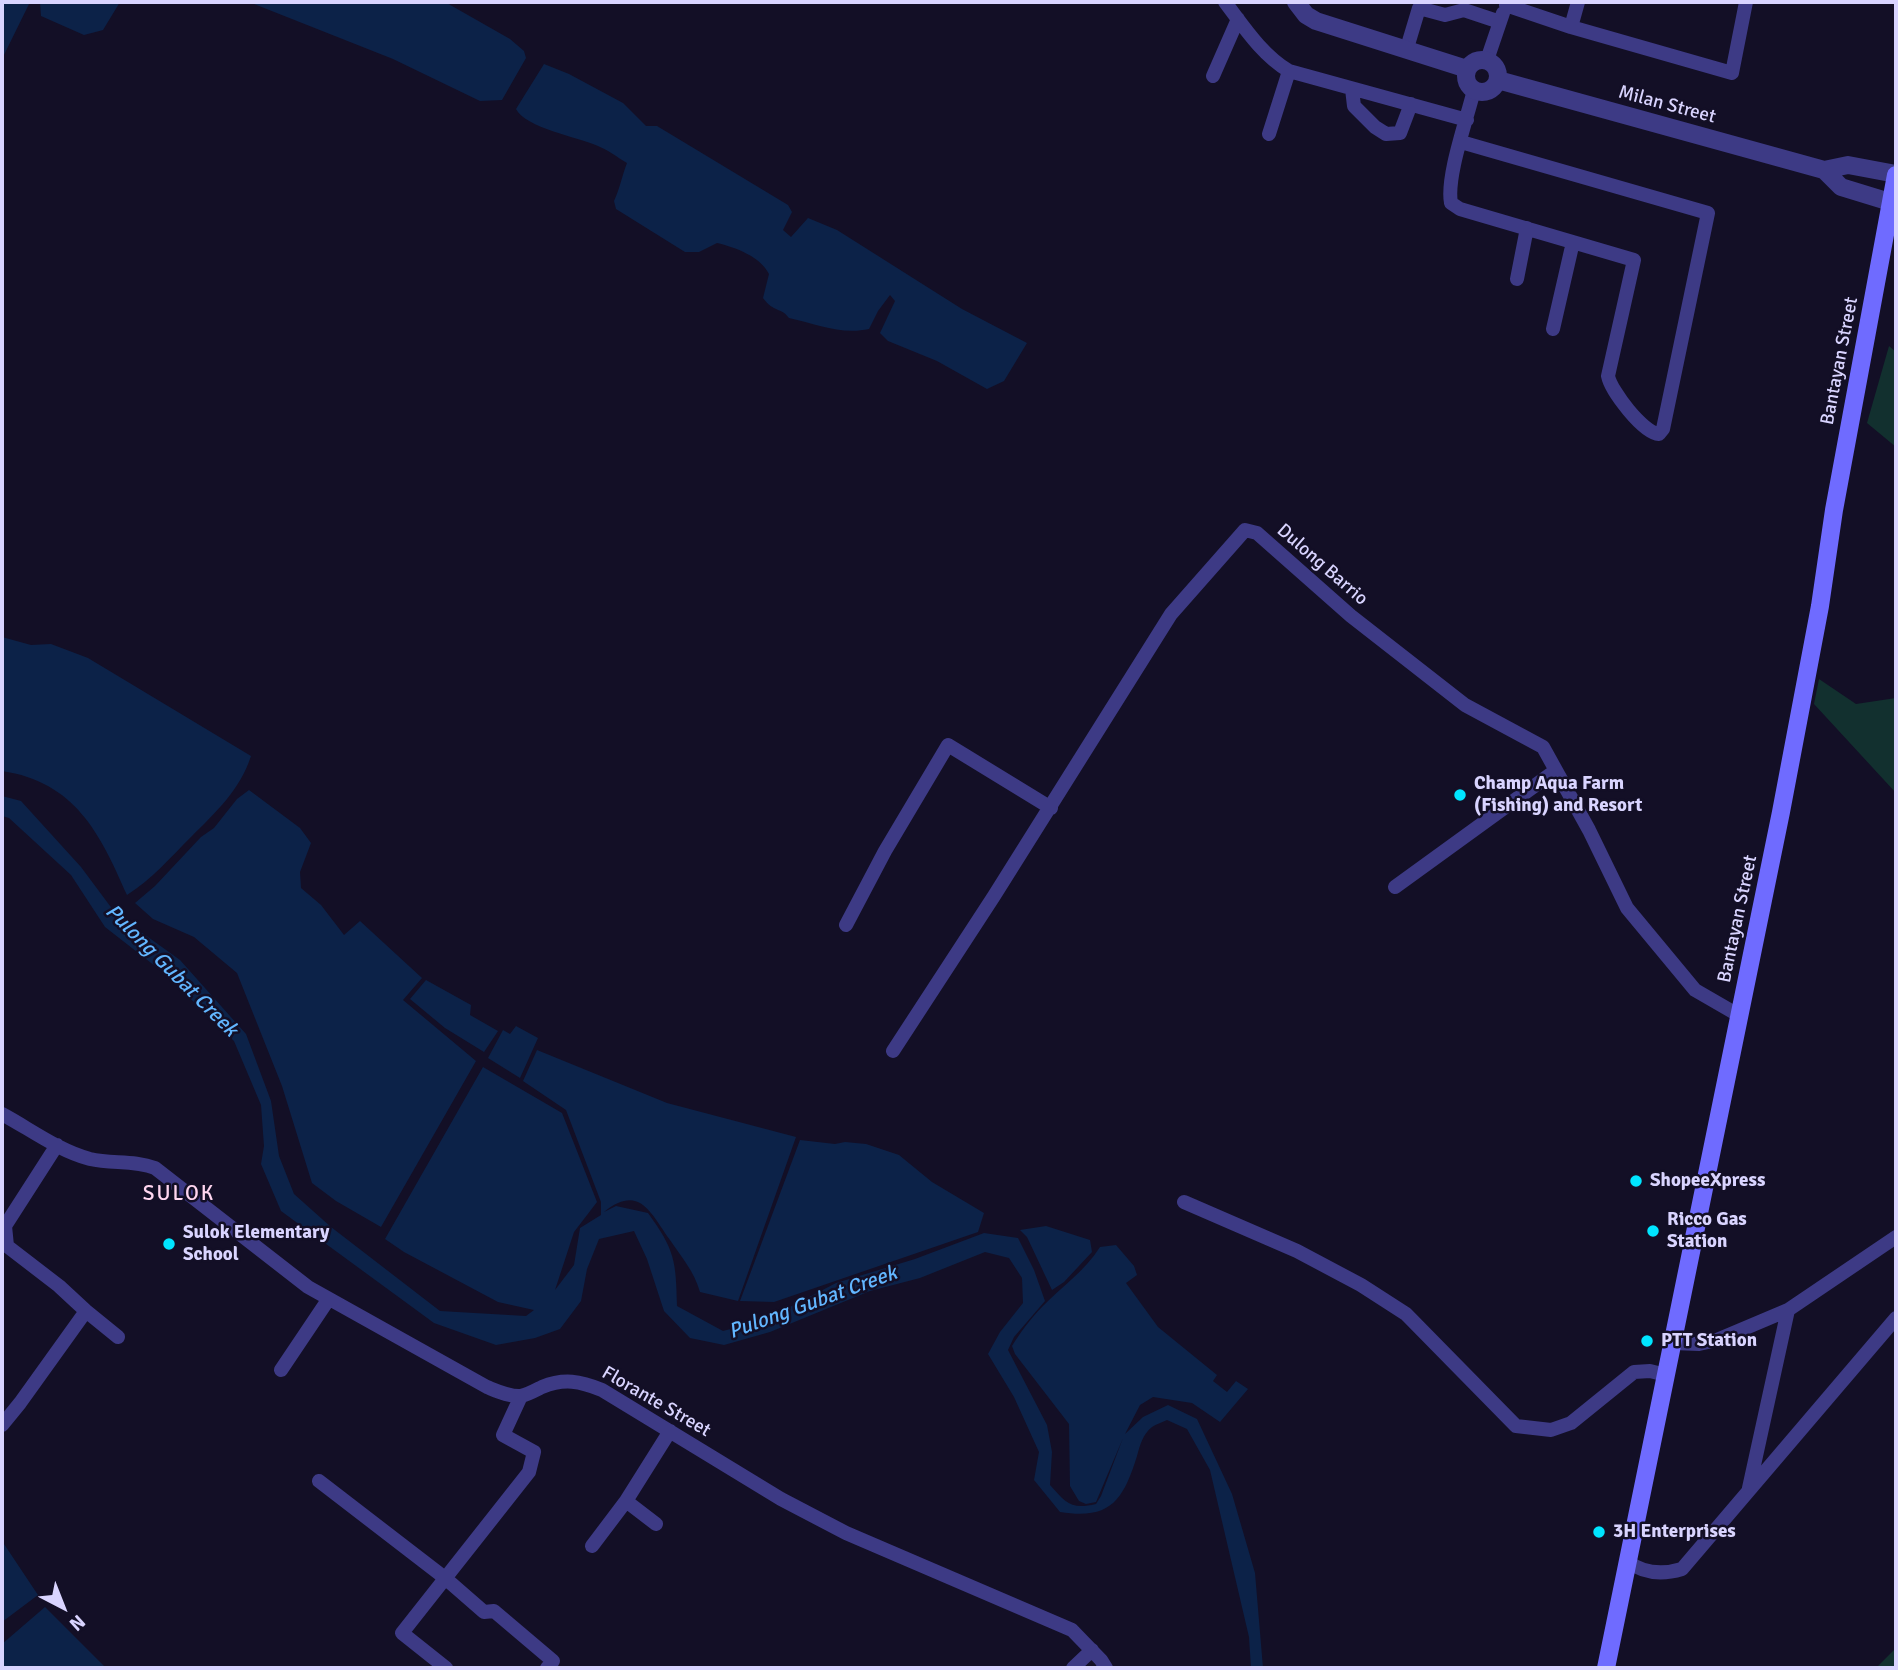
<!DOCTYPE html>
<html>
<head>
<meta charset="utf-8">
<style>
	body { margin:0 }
	#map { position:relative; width:1898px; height:1670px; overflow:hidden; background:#130f26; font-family:Signika,sans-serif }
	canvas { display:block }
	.frame { position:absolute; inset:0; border:4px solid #d9d4ff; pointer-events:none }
	.north { position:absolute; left:28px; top:1572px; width:70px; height:70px; -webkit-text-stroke:5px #130f26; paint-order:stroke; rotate:138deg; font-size:19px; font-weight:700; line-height:28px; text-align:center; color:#d9d4ff }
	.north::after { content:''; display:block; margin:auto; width:24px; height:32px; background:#d9d4ff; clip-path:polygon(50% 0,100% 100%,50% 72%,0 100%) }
</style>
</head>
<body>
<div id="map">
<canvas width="1898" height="1670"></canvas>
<div class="frame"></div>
<div class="north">N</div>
</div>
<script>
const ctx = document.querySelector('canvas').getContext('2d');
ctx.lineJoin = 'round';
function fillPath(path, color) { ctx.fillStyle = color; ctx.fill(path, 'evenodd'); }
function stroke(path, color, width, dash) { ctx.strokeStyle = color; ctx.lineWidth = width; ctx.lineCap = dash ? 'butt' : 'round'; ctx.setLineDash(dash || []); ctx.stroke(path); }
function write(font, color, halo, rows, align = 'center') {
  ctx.font = font + ' Signika,sans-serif'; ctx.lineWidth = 5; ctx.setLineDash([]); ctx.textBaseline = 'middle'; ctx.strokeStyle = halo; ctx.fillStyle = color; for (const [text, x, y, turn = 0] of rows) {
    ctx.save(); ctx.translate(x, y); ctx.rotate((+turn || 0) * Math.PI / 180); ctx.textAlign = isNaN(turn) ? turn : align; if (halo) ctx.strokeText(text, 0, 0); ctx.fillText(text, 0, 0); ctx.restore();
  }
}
fillPath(new Path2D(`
	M 1889,346 L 1896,352 L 1896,447 L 1867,423 Z
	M 1819,679 L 1856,704 L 1896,698 L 1896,793 L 1814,704 Z
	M 1896,1648 L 1896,1668 L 1876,1668 Z`), '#12302f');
fillPath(new Path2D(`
	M 2,2 L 30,2 L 2,59 Z
	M 40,2 L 120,2 L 103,30 L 84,35 L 41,16 Z
	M 249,2 L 445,2 L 510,39 L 524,51 L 526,58 L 502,100 L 480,101 L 393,59 Z
	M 544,64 L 569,74 L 623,103 L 646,126 L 657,126 L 788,205 L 792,212 L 783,230 L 791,237 L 808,218 L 837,230 L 962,309 L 1027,343 L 1004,381 L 987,389 L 937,361 L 888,341 L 880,333 L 895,301 L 890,295 L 878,311 L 869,329 C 841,335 817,324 789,318 C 781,307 774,313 763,298 L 769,274 C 761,257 735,247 717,243 L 699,252 L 685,252 L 616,209 L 614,201 C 620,188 622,176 627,163 C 617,157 608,150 598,146 C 577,137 526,128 516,109 Z
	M 2,637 L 31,645 L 51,644 L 88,658 L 251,756 C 240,790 216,812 191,837 C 170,858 152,879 127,895 C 100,833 75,782 2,771 Z
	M 249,790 L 300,828 L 311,843 L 300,872 L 301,888 L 321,905 L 344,935 L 360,921 L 422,978 L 403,1000 L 476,1061 L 381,1227 L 336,1201 L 312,1183 L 282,1086 L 237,973 L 194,937 L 153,919 L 135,903 L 155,886 L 201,837 L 214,828 L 237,799 Z
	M 2,796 L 21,801 L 81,867 L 116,914 L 180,960 L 246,1034 L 271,1101 L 279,1156 L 294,1194 L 331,1227 L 440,1311 L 526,1316 L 534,1310 L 498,1302 L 404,1252 L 385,1239 L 483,1067 L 562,1113 L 597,1202 L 574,1232 L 555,1290 L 574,1265 L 580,1228 L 601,1215 L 601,1202 L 566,1110 L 523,1081 L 537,1050 L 667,1103 L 796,1137 L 738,1301 L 700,1292 C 694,1271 682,1258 670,1240 C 651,1214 640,1183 604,1212 L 616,1206 L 648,1213 C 675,1250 676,1261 677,1306 L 723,1331 L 765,1320 L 836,1283 L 915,1259 L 984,1233 L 1018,1238 L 1034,1270 L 1045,1301 L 1014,1337 L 1008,1350 L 1047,1425 L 1052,1452 L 1050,1485 C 1066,1503 1071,1510 1096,1504 L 1101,1496 L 1123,1438 L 1096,1502 L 1086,1504 L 1079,1501 L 1070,1486 L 1069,1424 L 1015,1354 L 1012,1346 C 1020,1333 1031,1318 1042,1307 C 1062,1286 1084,1272 1100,1247 L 1116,1245 L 1134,1266 L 1137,1275 L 1126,1283 L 1158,1327 L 1217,1375 L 1213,1381 L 1227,1392 L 1236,1381 L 1248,1389 L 1220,1422 L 1192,1403 L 1153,1397 L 1140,1405 L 1125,1434 L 1143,1417 L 1168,1405 L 1197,1419 L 1232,1494 L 1255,1573 L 1263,1668 L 1251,1668 L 1249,1637 L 1210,1470 L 1187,1429 L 1167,1420 C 1163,1422 1156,1424 1152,1427 C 1143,1434 1140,1445 1137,1456 C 1123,1501 1110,1520 1060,1512 L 1034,1480 L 1039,1452 L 1014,1397 L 988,1354 L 1000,1332 L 1023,1303 L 1022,1278 L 1009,1258 L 985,1252 L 920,1278 L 870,1291 L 770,1332 L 724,1345 L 690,1338 L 664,1311 L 647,1259 L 634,1231 L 599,1239 L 587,1269 L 581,1301 L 560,1329 L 535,1338 L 496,1345 L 434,1323 L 281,1211 L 261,1164 L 264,1146 L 261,1105 L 234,1041 L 164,973 L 105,927 L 71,875 L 9,818 L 2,816 Z
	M 426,980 L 471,1005 L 470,1015 L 498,1031 L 484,1052 L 445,1028 L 410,999 Z
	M 516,1026 L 538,1038 L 520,1078 L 488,1058 L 503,1030 L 510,1034 Z
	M 800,1140 L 835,1144 L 845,1142 L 866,1144 L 899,1155 L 932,1182 L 984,1213 L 978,1232 L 774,1302 L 740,1301 Z
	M 1046,1226 L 1090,1240 L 1092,1252 L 1064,1282 L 1052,1290 L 1027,1237 L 1020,1230 Z
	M 2,1541 L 38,1595 L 2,1622 Z
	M 45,1607 L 106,1668 L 2,1668 L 2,1644 Z`), '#0c2248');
stroke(new Path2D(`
	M 1225,2 C 1244,27 1262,55 1289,71 L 1467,120
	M 1506,5 L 1571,27 L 1732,73 L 1746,2
	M 1571,27 L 1578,2
	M 1407,48 L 1419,8 L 1445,15 L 1464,10 L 1500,22
	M 1487,60 L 1503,13
	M 1213,76 L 1238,19
	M 1352,89 L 1354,106 L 1375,127 L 1386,134 L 1400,133 L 1411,104
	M 1269,134 L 1289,71
	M 1461,142 L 1708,213 L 1663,429 L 1659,434 C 1643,433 1611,391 1608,376 L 1634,260 L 1460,209 L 1451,203 C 1446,177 1467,119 1474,90
	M 1517,279 L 1527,228
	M 1553,329 L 1573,242
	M 1395,887 L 1555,771
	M 846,925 L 885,851 L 948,745 L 1051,808
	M 893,1051 L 994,896 L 1171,614 L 1245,530 L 1257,533 L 1351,616 L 1465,705 L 1543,747 L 1589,830 L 1627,908 L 1695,990 L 1740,1016
	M 2,1114 C 30,1129 59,1151 90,1159 C 112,1164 134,1160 155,1168 L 308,1287 L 487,1387 C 497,1391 510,1397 521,1396 C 527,1395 536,1390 542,1387 C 564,1378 580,1381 602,1390 L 781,1499 L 846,1533 L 1072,1630 L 1101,1660 L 1106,1668
	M 57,1145 L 5,1226 L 7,1246 L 59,1286 L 86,1311 L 118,1337
	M 1184,1202 L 1297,1251 L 1361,1285 L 1406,1314 L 1516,1426 L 1551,1430 L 1571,1423 L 1634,1372 L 1650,1371 L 1666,1375
	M 1673,1343 L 1699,1344 L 1717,1340 L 1788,1310 L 1896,1237
	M 281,1370 L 328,1300
	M 2,1425 L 20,1403 L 86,1311
	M 319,1481 L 445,1578 L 484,1612 L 494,1611 L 553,1661 L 547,1668
	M 1749,1488 L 1788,1310
	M 626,1501 L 656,1524
	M 592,1546 L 626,1501 L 670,1431
	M 1627,1561 C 1644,1574 1662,1575 1682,1569 L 1896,1318
	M 446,1668 L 402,1633 L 529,1472 L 534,1452 L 503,1435 L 521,1396
	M 1073,1668 L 1092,1650`), '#3d3a85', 14);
stroke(new Path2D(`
	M 1296,2 L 1306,15 L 1316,21 L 1467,69
	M1466 76a16 16 0 1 1 32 0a16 16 0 1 1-32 0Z
	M 1498,80 L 1824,170 L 1848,165 L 1896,174
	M 1824,170 L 1841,187 L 1890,202`), '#3d3a85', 18);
stroke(new Path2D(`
	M 1606,1668 L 1781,812 L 1820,606 L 1834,510 L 1896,175`), '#6f6bff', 18);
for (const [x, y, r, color] of [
	[1460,795,7,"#00e5ff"],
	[1636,1181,7,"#00e5ff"],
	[1653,1231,7,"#00e5ff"],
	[169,1244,7,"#00e5ff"],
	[1647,1341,7,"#00e5ff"],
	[1599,1532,7,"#00e5ff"]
]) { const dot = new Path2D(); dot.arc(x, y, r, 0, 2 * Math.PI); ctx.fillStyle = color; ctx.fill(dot); stroke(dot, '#130f26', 2.5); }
write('19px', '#d9d4ff', '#130f26', [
	["Milan Street",1667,105,15],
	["Bantayan Street",1840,361,-79],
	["Dulong Barrio",1322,565,41],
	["Bantayan Street",1738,919,-78],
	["Florante Street",656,1402,30]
]);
write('bold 19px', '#d9d4ff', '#130f26', [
	["Champ Aqua Farm",1474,784],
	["(Fishing) and Resort",1474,806],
	["ShopeeXpress",1650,1181],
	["Ricco Gas",1667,1220],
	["Station",1667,1242],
	["Sulok Elementary",183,1233],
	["School",183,1255],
	["PTT Station",1661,1341],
	["3H Enterprises",1613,1532]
], 'left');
write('italic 21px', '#62b6ff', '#130f26', [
	["Pulong Gubat Creek",171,971,45],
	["Pulong Gubat Creek",813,1303,-20]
]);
ctx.letterSpacing = '2px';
write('21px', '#ffd6f0', '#130f26', [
	["SULOK",179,1194]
]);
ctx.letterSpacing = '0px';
</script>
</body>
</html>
